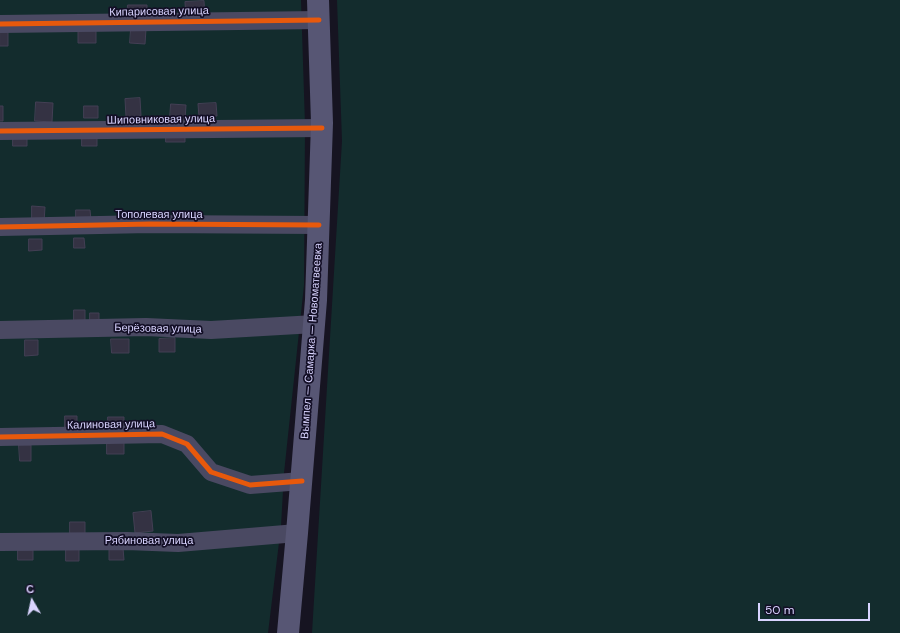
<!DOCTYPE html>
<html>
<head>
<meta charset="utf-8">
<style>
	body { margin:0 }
	#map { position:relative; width:900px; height:633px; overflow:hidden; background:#161421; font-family:"DM Sans",sans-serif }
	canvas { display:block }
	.north { position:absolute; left:12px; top:581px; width:40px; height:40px; -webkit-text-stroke:3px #130f26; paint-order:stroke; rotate:351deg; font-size:11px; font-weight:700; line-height:16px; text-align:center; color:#d9d4ff }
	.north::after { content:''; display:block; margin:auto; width:14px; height:18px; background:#d9d4ff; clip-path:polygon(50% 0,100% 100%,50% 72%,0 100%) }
	.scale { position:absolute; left:758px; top:603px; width:112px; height:18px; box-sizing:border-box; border:2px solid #d9d4ff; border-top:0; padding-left:5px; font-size:12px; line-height:14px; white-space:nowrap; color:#d9d4ff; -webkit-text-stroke:3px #130f26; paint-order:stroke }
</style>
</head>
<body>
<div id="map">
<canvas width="900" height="633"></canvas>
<div class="north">С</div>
<div class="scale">50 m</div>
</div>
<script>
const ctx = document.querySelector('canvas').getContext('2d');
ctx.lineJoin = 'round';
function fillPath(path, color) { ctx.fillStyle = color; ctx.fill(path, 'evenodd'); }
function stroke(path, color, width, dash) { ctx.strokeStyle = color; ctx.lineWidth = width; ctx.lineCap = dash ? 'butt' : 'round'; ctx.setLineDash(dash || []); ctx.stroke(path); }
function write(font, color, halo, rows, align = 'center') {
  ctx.font = font + ' "DM Sans",sans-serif'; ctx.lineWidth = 3.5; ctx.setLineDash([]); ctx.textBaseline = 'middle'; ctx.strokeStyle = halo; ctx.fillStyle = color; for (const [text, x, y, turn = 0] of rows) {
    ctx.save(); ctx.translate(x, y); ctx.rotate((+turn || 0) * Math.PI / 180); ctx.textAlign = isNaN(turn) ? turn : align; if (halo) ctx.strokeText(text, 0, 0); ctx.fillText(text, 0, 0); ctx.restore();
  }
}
fillPath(new Path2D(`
	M 0,0 L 301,0 L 305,125 L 304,285 L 284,473 L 281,526 L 268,633 L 0,633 Z
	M 337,0 L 900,0 L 900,633 L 312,633 L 342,141 Z`), '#132c2d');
const building = new Path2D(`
	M 204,1 L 205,17 L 186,18 L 185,2 Z
	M 128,5 L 147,5 L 147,16 L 127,16 Z
	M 96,28 L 96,43 L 78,43 L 78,29 Z
	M 131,29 L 146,29 L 145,44 L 130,43 Z
	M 0,32 L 8,32 L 8,46 L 0,46 Z
	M 140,98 L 141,116 L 126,117 L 125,99 Z
	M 36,102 L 53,103 L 52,122 L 35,121 Z
	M 216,103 L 217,116 L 199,117 L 198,104 Z
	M 171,104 L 186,105 L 185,120 L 170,119 Z
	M 0,106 L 3,106 L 3,121 L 0,121 Z
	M 84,106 L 98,106 L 98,118 L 84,118 Z
	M 166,130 L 185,130 L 185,142 L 166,142 Z
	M 82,133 L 97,133 L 97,146 L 82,146 Z
	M 13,137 L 27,137 L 27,146 L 13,146 Z
	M 32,206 L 45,207 L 44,222 L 32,222 Z
	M 76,210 L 90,210 L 91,220 L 76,221 Z
	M 74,238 L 84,238 L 85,248 L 74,248 Z
	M 29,239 L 42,239 L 42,250 L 29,251 Z
	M 74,310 L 85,310 L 85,323 L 74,323 Z
	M 90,313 L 99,313 L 99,325 L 90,325 Z
	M 175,338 L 175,352 L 159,352 L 159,339 Z
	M 111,339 L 129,339 L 129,353 L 112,353 Z
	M 25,340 L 38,340 L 38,355 L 25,356 Z
	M 65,416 L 77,416 L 77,428 L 65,429 Z
	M 108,417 L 124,417 L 124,428 L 108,428 Z
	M 107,441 L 124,441 L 124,454 L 107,454 Z
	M 19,445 L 31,445 L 31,461 L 20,461 Z
	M 151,511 L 153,531 L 135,533 L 133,513 Z
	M 70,522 L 85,522 L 85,534 L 70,534 Z
	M 66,548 L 79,548 L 79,561 L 66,561 Z
	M 123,548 L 124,560 L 109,560 L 109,549 Z
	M 18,550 L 33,550 L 33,560 L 18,560 Z`);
fillPath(building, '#343243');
stroke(building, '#433f54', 1);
stroke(new Path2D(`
	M 0,24 L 319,20
	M 0,131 L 322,128
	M 0,227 L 150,224 L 319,225
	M 0,330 L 146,327 L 211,330 L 315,324
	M 0,437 L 162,434 L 187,444 L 211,472 L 250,485 L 302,481
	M 0,542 L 127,541 L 178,543 L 297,533`), '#4a4962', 18);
stroke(new Path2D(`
	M 288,633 L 297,533 L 316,300 L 322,123 L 318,0`), '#575674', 22);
stroke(new Path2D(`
	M 0,24 L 319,20
	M 0,131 L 322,128
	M 0,227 L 150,224 L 319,225
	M 0,437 L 162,434 L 187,444 L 211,472 L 250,485 L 302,481`), '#e8590c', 5);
write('11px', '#d9d4ff', '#130f26', [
	["Кипарисовая улица",159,12,-1],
	["Шиповниковая улица",161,120,-1],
	["Тополевая улица",159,215],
	["Берёзовая улица",158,329,1],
	["Вымпел — Самарка — Новоматвеевка",312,341,-86],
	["Калиновая улица",111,425,-1],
	["Рябиновая улица",149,541]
]);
</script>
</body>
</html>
